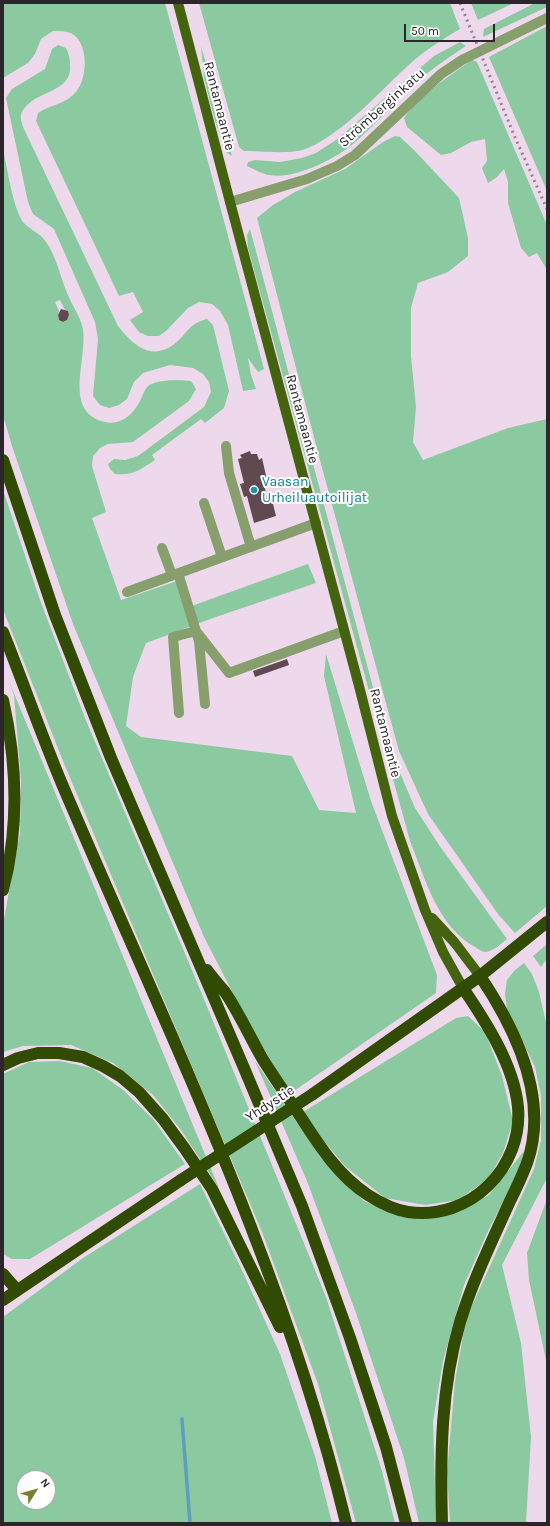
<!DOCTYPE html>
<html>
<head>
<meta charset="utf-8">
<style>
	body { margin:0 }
	#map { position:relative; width:550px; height:1526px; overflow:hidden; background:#eed9ec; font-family:Karla,sans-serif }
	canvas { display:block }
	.frame { position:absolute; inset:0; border:4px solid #2c252b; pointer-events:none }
	.north { position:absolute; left:16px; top:1470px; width:40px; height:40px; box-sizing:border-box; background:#fff; border:1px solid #aba8aa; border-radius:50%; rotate:53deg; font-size:11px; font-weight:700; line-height:16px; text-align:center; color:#2c252b }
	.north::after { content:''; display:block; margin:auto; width:14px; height:18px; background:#78802c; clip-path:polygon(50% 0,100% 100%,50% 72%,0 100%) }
	.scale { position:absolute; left:404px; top:24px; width:91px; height:18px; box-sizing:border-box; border:2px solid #2c252b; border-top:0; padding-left:5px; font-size:12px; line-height:14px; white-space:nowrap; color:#2c252b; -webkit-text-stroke:3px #fff; paint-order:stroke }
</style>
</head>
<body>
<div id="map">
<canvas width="550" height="1526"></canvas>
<div class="frame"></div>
<div class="north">N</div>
<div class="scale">50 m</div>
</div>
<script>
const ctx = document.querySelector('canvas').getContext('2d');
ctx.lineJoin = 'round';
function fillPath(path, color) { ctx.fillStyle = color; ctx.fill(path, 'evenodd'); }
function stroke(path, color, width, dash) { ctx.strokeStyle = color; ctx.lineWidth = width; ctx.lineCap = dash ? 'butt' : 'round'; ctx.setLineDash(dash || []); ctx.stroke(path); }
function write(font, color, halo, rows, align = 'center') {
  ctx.font = font + ' Karla,sans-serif'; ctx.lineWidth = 4; ctx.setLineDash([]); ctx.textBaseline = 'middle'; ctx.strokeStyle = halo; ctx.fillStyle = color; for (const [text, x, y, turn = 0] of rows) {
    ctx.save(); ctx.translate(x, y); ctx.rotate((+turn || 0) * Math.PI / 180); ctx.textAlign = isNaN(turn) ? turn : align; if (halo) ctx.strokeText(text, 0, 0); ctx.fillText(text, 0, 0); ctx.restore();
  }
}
fillPath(new Path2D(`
	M 3,3 L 165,3 L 264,369 L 258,372 L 248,358 L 251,375 L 256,389 L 243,391 L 228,325 L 220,311 L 212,304 L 199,302 L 188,308 L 166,331 L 159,336 L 148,336 L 139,332 L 130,320 L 143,312 L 133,292 L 119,296 L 36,121 L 38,113 C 50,105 66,104 76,92 C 87,79 89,47 74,35 C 69,31 60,31 53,31 L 41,39 L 35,54 L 28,63 L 3,78 Z
	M 199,3 L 450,3 L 460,29 C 443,39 427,49 412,62 C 382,89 345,132 308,148 C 294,155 261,151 244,151 L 239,147 Z
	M 471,3 L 514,3 L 478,20 Z
	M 535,3 L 547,3 L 547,7 L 483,37 L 484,29 Z
	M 547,26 L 547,191 L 489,57 Z
	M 460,42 L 466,46 C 446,59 426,73 408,90 C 389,108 373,127 353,144 C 335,159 294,180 269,175 C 262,174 254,169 247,166 L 248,162 L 255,160 L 280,162 L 302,158 L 316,153 L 336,140 L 434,56 Z
	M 58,45 L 66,48 C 69,54 70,59 70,65 C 73,95 29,90 21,115 C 20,118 22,123 23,127 L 118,326 C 132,344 150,361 173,345 C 187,335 187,324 207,319 L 213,325 L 229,391 L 224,408 L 205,423 L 201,419 L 152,455 L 155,460 C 141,469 133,476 115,474 L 110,469 L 108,464 L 114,459 L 125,460 L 138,456 L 204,407 L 211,392 L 209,382 L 203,374 L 193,368 L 170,365 L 143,373 L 134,382 L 127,399 L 119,405 L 109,408 L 100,405 L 93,396 L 98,339 L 95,322 L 54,229 L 33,214 L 28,202 L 6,98 L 12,89 L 45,69 L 52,49 Z
	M 201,46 L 232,156 L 226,152 L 215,121 L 204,78 Z
	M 472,60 L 477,62 L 547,225 L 547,270 L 537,253 L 529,257 L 521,248 L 508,203 L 508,182 L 504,169 L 497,177 L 488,183 L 482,168 L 487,161 L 485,139 L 471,142 L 451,153 L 441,155 L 407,127 L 404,118 C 420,95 449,76 472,60 Z
	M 395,136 L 400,137 L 414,150 L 459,198 L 468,238 L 468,256 L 448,272 L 418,283 L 411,308 L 411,356 L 416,407 L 413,442 L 423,460 L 508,428 L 547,419 L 547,906 L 515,933 L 498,914 L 428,814 L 399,751 L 321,464 L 257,218 L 273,205 L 295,192 L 345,169 L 383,142 Z
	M 3,149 C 7,167 13,208 23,222 C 28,228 37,232 42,237 C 56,252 60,277 68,295 C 72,305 79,315 82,325 C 90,354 62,408 101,421 C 119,427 132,416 140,401 C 142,397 144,391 147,387 C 155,379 180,380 191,381 L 196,389 L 189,401 L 133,442 L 108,444 L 100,448 L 93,456 L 92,466 L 106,512 L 92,518 L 121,600 L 177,581 L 186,608 L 308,564 L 316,583 L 213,618 L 146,643 L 133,677 L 126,726 L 141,737 L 292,756 L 319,810 L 356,813 L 324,676 L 326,654 L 371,801 L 437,975 L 436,993 L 291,1093 L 251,1028 L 204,937 L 73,624 L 12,446 L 3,415 ZM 60,300 L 65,310 L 68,311 L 69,315 L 67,320 L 63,322 L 59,320 L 58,315 L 59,311 L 55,302 Z
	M 250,229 L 389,747 L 415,808 L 439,845 L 507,939 C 502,943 494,951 486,952 C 482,952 478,949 475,947 C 437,926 425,878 410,841 L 248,248 L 247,235 Z
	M 3,490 L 40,600 L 87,723 L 192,970 L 326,1297 L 382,1471 L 395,1523 L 356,1523 L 318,1384 L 262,1232 L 65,766 L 4,612 L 3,608 Z
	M 8,679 L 219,1188 L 181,1130 L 153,1095 L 113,1063 L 71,1045 L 23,1046 L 3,1052 L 3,924 L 20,833 L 21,780 L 14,695 Z
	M 547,944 L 547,961 L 546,960 L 541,967 L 533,956 Z
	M 524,963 L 532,974 L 539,992 L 547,1027 L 547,1178 L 502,1265 L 521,1343 L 531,1437 L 526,1523 L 450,1523 L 447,1472 L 455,1381 L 466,1319 L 534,1169 L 541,1140 L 541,1096 L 535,1067 L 507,1009 L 505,994 L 507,980 L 515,970 Z
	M 468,1016 L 485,1032 L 502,1076 L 513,1121 L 503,1153 L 488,1179 L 458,1200 L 425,1205 L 385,1198 L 345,1166 L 318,1134 L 303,1112 L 456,1018 Z
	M 60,1061 L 92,1068 L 122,1089 L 153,1119 L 185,1164 L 30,1259 L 12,1259 L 3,1254 L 3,1074 L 29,1062 Z
	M 255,1061 L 321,1158 L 364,1201 L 401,1217 L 430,1219 L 464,1209 L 489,1195 L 524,1151 L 517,1175 L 489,1229 L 464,1285 L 443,1361 L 433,1422 L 436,1523 L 419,1523 L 404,1458 L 356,1313 L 307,1181 Z
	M 200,1184 L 241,1268 L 280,1354 L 315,1456 L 332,1523 L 3,1523 L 3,1317 L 83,1258 ZM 24,1478 L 48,1478 L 48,1502 L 24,1502 Z
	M 547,1199 L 547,1365 L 529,1280 L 527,1253 Z`), '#8bc9a0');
stroke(new Path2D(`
	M 182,1419 L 190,1523`), '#619dbf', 3.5);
fillPath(new Path2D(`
	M 61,309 L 68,311 L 69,315 L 67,320 L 63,322 L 59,320 L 58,315 Z
	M 250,451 L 251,454 L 257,454 L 259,460 L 262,458 L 267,480 L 263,481 L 268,501 L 272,500 L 276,516 L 254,523 L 247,496 L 244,497 L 240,484 L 244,483 L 238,459 L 242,458 L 240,455 Z
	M 287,659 L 289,665 L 255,677 L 253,671 Z`), '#604950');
stroke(new Path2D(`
	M 230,202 L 307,179 L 337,166 L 355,155 L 441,74 L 462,60 L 547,18
	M 226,446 L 229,473 L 251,547
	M 204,503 L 222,557
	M 162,548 L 172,575
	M 178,573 L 199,641 L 205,704
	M 127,592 L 316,523
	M 179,713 L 173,637 L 196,631 L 229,673 L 344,631`), '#879f6d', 10);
stroke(new Path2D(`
	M 178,3 L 230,202 L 359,686 L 392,816 L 425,910 L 443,952 L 463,988
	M 432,918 L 455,943 L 480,976`), '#43630e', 10);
stroke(new Path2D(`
	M 3,460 L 55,615 L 111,758 L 244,1068 L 302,1206 L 350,1338 L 386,1447 L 406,1523
	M 3,632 C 23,682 41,734 62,784 C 165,1026 284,1266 346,1523
	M 3,700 C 17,762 19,828 3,890
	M 207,970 C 213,978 219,985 225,992 C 239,1013 250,1037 262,1058 C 275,1079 289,1099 302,1119 C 320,1147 339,1176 368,1195 C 379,1202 395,1210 408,1212 C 470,1221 523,1168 518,1107 C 514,1065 486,1022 463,988
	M 3,1065 L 18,1058 L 38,1053 L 59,1053 L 83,1057 L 103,1066 L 120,1076 L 139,1092 L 163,1119 L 185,1149 L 212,1189 L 280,1327
	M 313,1094 L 480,976 L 547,922
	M 3,1274 L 17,1290
	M 3,1300 L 181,1180
	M 442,1523 C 440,1456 441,1387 460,1322 C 473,1280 492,1241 510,1201 C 516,1189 522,1176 527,1163 C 550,1098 515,1028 480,976`), '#314b00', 12);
stroke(new Path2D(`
	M 460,3 L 514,135 L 547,209`), '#938491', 3, [2, 4]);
stroke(new Path2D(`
	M 181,1180 L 313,1094`), '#314b00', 12);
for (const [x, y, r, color] of [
	[254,490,4,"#0f9aa8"]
]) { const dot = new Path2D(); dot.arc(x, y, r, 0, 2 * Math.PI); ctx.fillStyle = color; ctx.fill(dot); stroke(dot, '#fff', 1.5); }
write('14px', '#2c252b', '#fff', [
	["Rantamaantie",219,106,76],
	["Strömberginkatu",382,108,-42],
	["Rantamaantie",302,419,75],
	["Rantamaantie",385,733,76],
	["Yhdystie",270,1104,-33]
]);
write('14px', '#0d838f', '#fff', [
	["Vaasan",262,482],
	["Urheiluautoilijat",262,498]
], 'left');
</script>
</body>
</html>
